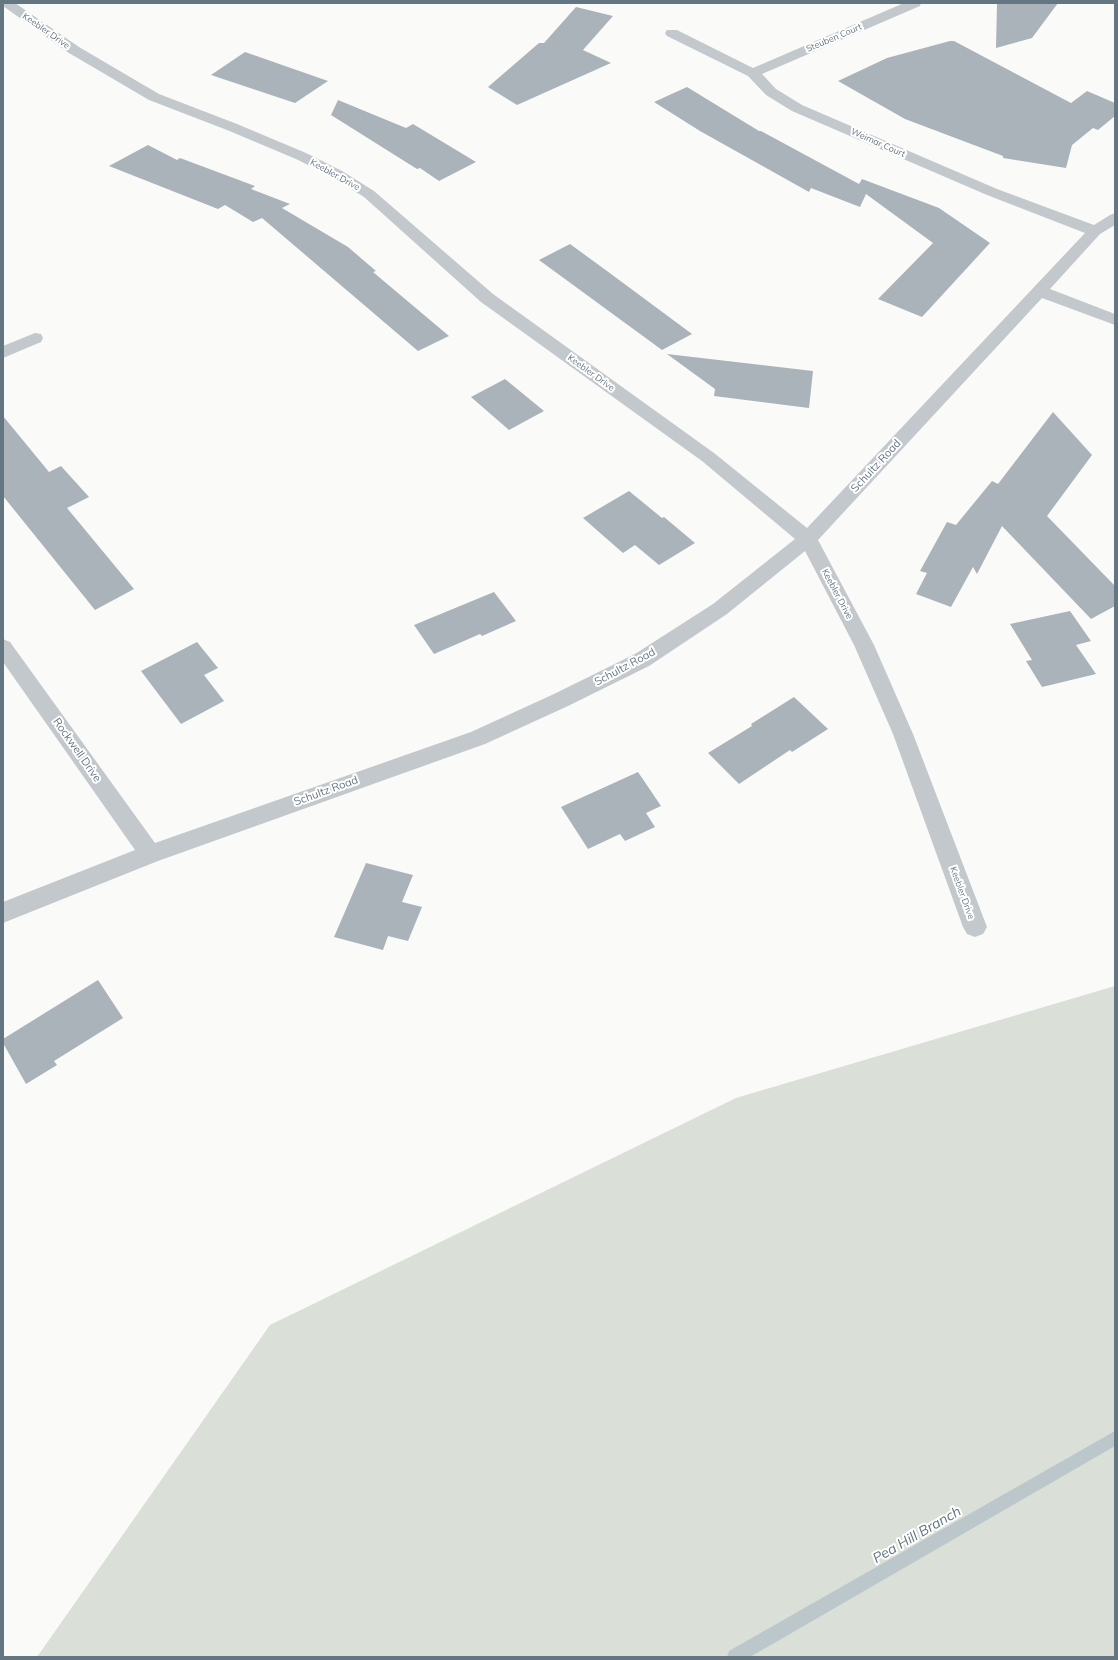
<!DOCTYPE html>
<html>
<head>
<meta charset="utf-8">
<style>
	body { margin:0 }
	#map { position:relative; width:1118px; height:1660px; overflow:hidden; background:#fafaf8; font-family:Mulish,sans-serif }
	canvas { display:block }
	.frame { position:absolute; inset:0; border:4px solid #657683; pointer-events:none }
</style>
</head>
<body>
<div id="map">
<canvas width="1118" height="1660"></canvas>
<div class="frame"></div>
</div>
<script>
const ctx = document.querySelector('canvas').getContext('2d');
ctx.lineJoin = 'round';
function fillPath(path, color) { ctx.fillStyle = color; ctx.fill(path, 'evenodd'); }
function write(font, color, halo, rows, align = 'center') {
  ctx.font = font + ' Mulish,sans-serif'; ctx.lineWidth = 4; ctx.setLineDash([]); ctx.textBaseline = 'middle'; ctx.strokeStyle = halo; ctx.fillStyle = color; for (const [text, x, y, turn = 0] of rows) {
    ctx.save(); ctx.translate(x, y); ctx.rotate((+turn || 0) * Math.PI / 180); ctx.textAlign = isNaN(turn) ? turn : align; if (halo) ctx.strokeText(text, 0, 0); ctx.fillText(text, 0, 0); ctx.restore();
  }
}
fillPath(new Path2D(`
	M 1115,986 L 1115,1657 L 37,1657 L 270,1325 L 736,1098 Z`), '#dadfd7');
fillPath(new Path2D(`
	M 1115,1431 L 1115,1446 L 750,1657 L 727,1657 L 729,1651 Z`), '#bbc7cb');
fillPath(new Path2D(`
	M 997,3 L 1058,3 L 1032,38 L 996,48 Z
	M 576,7 L 613,16 L 583,50 L 611,63 L 517,105 L 488,87 L 539,43 L 544,43 Z
	M 950,41 L 954,41 L 1071,103 L 1087,91 L 1115,103 L 1115,116 L 1098,130 L 1093,128 L 1072,145 L 1066,168 L 1003,158 L 1003,156 L 905,119 L 838,81 L 887,58 Z
	M 245,52 L 328,81 L 295,103 L 211,75 Z
	M 687,87 L 759,131 L 761,131 L 859,184 L 862,179 L 939,208 L 990,243 L 922,317 L 878,299 L 933,243 L 866,194 L 860,207 L 811,188 L 809,192 L 700,131 L 654,102 Z
	M 338,100 L 406,128 L 413,124 L 476,162 L 439,181 L 420,168 L 417,169 L 331,115 Z
	M 148,145 L 177,160 L 180,158 L 255,186 L 251,189 L 290,204 L 282,208 L 348,247 L 376,271 L 373,272 L 449,336 L 418,351 L 262,218 L 253,222 L 225,205 L 218,209 L 109,166 Z
	M 570,244 L 607,271 L 692,334 L 662,350 L 539,260 Z
	M 667,354 L 813,371 L 809,408 L 714,396 L 715,389 Z
	M 505,379 L 544,411 L 509,430 L 471,397 Z
	M 1053,412 L 1092,455 L 1047,516 L 1115,586 L 1115,606 L 1091,619 L 1002,526 L 977,574 L 973,567 L 951,607 L 916,594 L 927,573 L 920,571 L 947,522 L 956,525 L 992,481 L 998,484 Z
	M 3,416 L 49,472 L 61,466 L 89,497 L 67,508 L 134,589 L 95,610 L 3,496 Z
	M 629,491 L 662,518 L 664,517 L 695,543 L 659,565 L 635,545 L 623,553 L 583,518 Z
	M 494,592 L 516,621 L 482,636 L 480,634 L 434,654 L 414,625 Z
	M 1070,611 L 1091,641 L 1076,645 L 1096,674 L 1042,687 L 1026,661 L 1032,660 L 1010,624 Z
	M 197,642 L 218,668 L 204,675 L 224,701 L 181,724 L 141,671 Z
	M 794,697 L 828,729 L 792,752 L 790,750 L 739,784 L 708,753 L 752,726 L 751,724 Z
	M 638,772 L 661,806 L 646,813 L 655,827 L 625,841 L 620,834 L 588,849 L 561,807 Z
	M 366,863 L 413,875 L 402,902 L 422,907 L 408,941 L 388,936 L 383,950 L 334,937 Z
	M 98,980 L 123,1018 L 54,1061 L 57,1065 L 26,1084 L 3,1043 L 3,1039 Z`), '#aab3b9');
fillPath(new Path2D(`
	M 3,3 L 15,3 L 79,47 L 159,94 L 237,124 L 306,153 L 342,171 L 374,191 L 493,294 L 714,453 L 807,528 L 1085,233 L 987,195 L 792,111 L 766,95 L 748,76 L 667,36 L 665,33 L 667,30 L 677,30 L 753,68 L 904,3 L 921,3 L 920,6 L 762,74 L 776,89 L 802,105 L 997,189 L 1094,225 L 1110,215 L 1115,213 L 1115,225 L 1100,234 L 1050,289 L 1115,314 L 1115,325 L 1042,298 L 818,540 L 874,645 L 913,734 L 987,927 L 983,934 L 975,937 L 967,934 L 963,927 L 893,734 L 854,645 L 805,551 L 727,614 L 649,666 L 568,706 L 485,744 L 158,861 L 3,923 L 3,902 L 135,850 L 3,662 L 3,639 L 10,642 L 155,843 L 471,732 L 554,694 L 635,654 L 713,604 L 795,539 L 702,461 L 481,302 L 364,197 L 332,177 L 296,159 L 227,130 L 149,100 L 69,53 L 3,6 Z
	M 35,333 L 41,334 L 43,338 L 41,342 L 3,358 L 3,346 Z`), '#c3c8cc');
write('9px', '#657683', '#fff', [
	["Keebler Drive",46,31,35],
	["Steuben Court",834,38,-23],
	["Weimar Court",878,143,24],
	["Keebler Drive",335,175,29],
	["Keebler Drive",591,373,36],
	["Keebler Drive",837,594,62],
	["Keebler Drive",962,893,70]
]);
write('11px', '#657683', '#fff', [
	["Schultz Road",876,466,-47],
	["Schultz Road",625,667,-28],
	["Rockwell Drive",77,750,55],
	["Schultz Road",326,791,-20]
]);
write('italic 14px', '#60757c', '#fff', [
	["Pea Hill Branch",917,1535,-30]
]);
</script>
</body>
</html>
